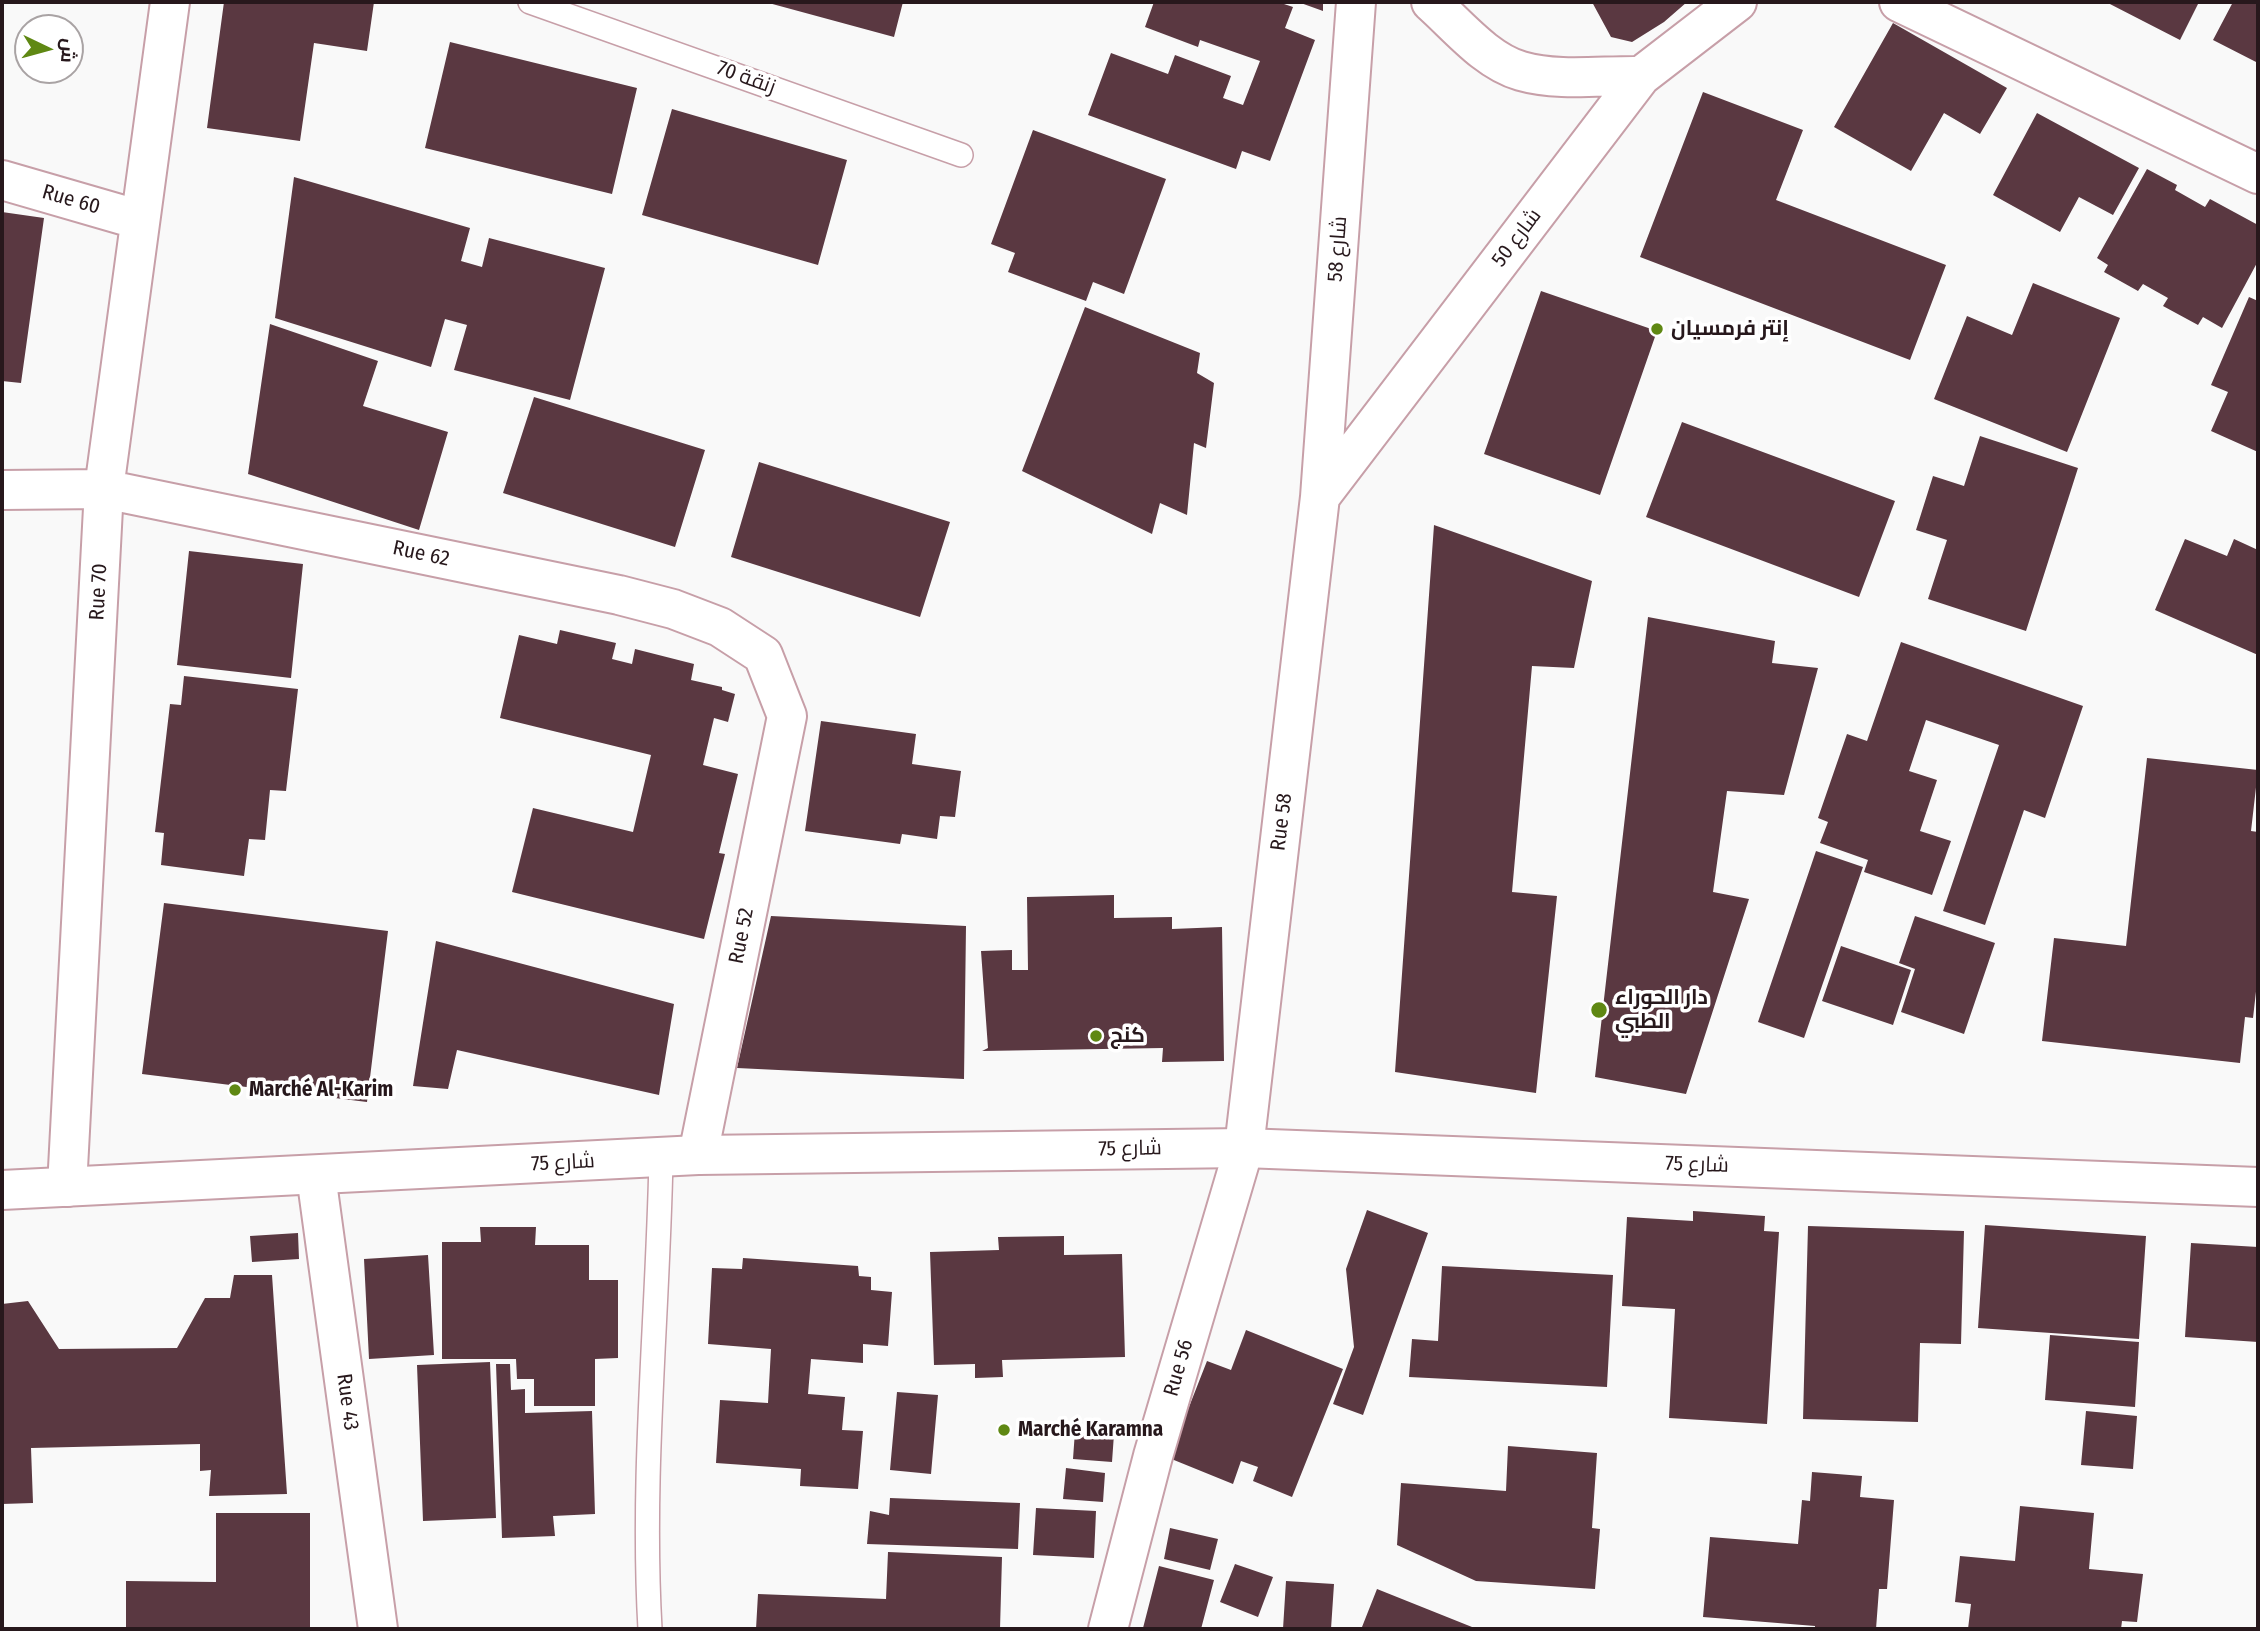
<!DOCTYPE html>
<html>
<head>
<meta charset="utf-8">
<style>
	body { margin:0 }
	#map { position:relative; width:2260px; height:1631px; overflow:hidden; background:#f9f9f9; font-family:"Fira Sans Condensed",Cairo,sans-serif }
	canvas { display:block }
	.frame { position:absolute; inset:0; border:4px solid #27181c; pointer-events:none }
	.north { position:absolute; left:14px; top:14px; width:70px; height:70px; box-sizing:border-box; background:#fff; border:2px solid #a9a3a4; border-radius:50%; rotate:95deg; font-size:19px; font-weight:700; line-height:28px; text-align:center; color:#27181c }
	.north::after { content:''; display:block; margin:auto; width:24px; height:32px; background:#5f8813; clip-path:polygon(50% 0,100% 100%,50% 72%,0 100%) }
</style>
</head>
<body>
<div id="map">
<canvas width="2260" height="1631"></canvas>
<div class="frame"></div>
<div class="north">ش</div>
</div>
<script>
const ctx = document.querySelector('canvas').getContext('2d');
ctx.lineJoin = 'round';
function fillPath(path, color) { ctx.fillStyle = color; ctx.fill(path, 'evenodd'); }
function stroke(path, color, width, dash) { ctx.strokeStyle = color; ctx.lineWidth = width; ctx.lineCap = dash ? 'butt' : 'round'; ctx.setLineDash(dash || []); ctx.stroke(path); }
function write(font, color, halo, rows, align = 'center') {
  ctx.font = font + ' "Fira Sans Condensed",Cairo,sans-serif'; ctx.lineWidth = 7; ctx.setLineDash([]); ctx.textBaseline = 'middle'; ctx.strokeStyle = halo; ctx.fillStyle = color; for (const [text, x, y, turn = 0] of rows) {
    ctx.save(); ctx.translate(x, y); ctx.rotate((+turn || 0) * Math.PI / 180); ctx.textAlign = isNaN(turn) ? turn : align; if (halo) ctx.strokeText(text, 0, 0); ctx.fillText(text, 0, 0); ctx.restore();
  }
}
fillPath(new Path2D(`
	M 224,2 L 374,2 L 367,51 L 314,43 L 300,141 L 207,128 Z
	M 765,2 L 903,2 L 894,37 Z
	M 1154,2 L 1278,2 L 1293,7 L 1285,28 L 1315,40 L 1270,161 L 1242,151 L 1236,169 L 1088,115 L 1111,53 L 1168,74 L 1175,55 L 1231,76 L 1223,98 L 1243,105 L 1260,61 L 1200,40 L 1198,47 L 1145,27 Z
	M 1298,2 L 1323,2 L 1323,11 Z
	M 1592,2 L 1687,2 L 1664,22 L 1632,42 L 1611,37 Z
	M 2106,2 L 2199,2 L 2180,40 Z
	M 2233,2 L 2258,2 L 2258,63 L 2213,40 Z
	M 1893,23 L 2007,88 L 1980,134 L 1944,113 L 1911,171 L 1834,127 Z
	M 450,42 L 637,88 L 612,194 L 425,148 Z
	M 1703,92 L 1803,130 L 1776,200 L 1946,265 L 1910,360 L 1640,257 Z
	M 672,109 L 847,160 L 818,265 L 642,215 Z
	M 2037,113 L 2139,168 L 2113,215 L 2079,197 L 2060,232 L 1993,195 Z
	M 1033,130 L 1166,179 L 1124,294 L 1093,282 L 1086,301 L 1008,272 L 1015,253 L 991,244 Z
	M 2147,169 L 2177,185 L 2175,190 L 2205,207 L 2210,199 L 2258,225 L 2258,261 L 2222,328 L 2203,317 L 2198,325 L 2163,306 L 2168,298 L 2143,284 L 2138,291 L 2104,272 L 2108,265 L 2097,258 Z
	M 294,177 L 470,228 L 461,261 L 482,267 L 489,238 L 605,268 L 570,400 L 454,370 L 467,325 L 445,319 L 431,367 L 275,318 Z
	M 2,212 L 44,218 L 21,383 L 2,381 Z
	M 2033,283 L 2120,318 L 2067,452 L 1934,399 L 1967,316 L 2012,335 Z
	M 1541,291 L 1657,331 L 1600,495 L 1484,454 Z
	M 2249,297 L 2258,301 L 2258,452 L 2211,431 L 2228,392 L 2211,385 Z
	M 1085,307 L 1200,353 L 1197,373 L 1214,383 L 1206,448 L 1194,443 L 1187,515 L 1160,503 L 1152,534 L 1022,471 Z
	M 270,324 L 378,361 L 363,406 L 448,432 L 419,530 L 248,474 Z
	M 534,397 L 705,450 L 675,547 L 503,493 Z
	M 1682,422 L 1895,501 L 1859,597 L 1646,517 Z
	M 1980,436 L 2078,468 L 2026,631 L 1928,599 L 1947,540 L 1916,530 L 1933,476 L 1964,486 Z
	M 759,462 L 950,522 L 920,617 L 731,557 Z
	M 1434,525 L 1592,581 L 1574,668 L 1532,666 L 1512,892 L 1557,896 L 1536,1093 L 1395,1072 Z
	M 2185,539 L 2227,556 L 2234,539 L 2258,550 L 2258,655 L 2155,610 Z
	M 189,551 L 303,564 L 291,678 L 177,665 Z
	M 1648,617 L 1775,641 L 1772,663 L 1818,668 L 1784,795 L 1727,791 L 1713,892 L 1749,899 L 1686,1094 L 1595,1077 Z
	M 560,630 L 616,643 L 612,659 L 632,664 L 635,649 L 694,664 L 691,680 L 722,687 L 722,690 L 735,694 L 728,722 L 714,718 L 703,765 L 738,774 L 719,853 L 725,854 L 704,939 L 512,892 L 533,808 L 633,832 L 651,755 L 500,718 L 519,635 L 557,644 Z
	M 1901,642 L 2083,706 L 2045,818 L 2024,810 L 1985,925 L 1943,911 L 1999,745 L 1926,720 L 1909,771 L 1937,780 L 1920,831 L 1951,841 L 1932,895 L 1864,872 L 1868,860 L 1820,843 L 1828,822 L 1818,818 L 1847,734 L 1867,741 Z
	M 184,676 L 298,689 L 286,791 L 270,790 L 265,840 L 249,839 L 244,876 L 161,865 L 164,833 L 155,832 L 170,704 L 181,705 Z
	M 821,721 L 916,734 L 912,764 L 961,771 L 955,817 L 940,816 L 937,839 L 902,834 L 900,844 L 805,831 Z
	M 2147,758 L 2258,770 L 2251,831 L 2258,832 L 2258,974 L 2253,1018 L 2245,1017 L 2240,1063 L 2042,1041 L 2054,938 L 2126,946 Z
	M 1816,851 L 1863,867 L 1804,1038 L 1758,1022 Z
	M 1114,895 L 1114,918 L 1172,917 L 1172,929 L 1222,927 L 1224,1061 L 1162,1062 L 1163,1048 L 982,1051 L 988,1048 L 981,951 L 1012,950 L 1012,970 L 1028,970 L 1027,897 Z
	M 164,903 L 388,931 L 367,1102 L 142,1074 Z
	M 771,916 L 966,926 L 964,1079 L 737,1068 Z
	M 1915,916 L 1995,943 L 1964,1034 L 1901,1012 L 1915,969 L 1899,963 Z
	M 436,941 L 674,1004 L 659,1095 L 457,1050 L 448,1089 L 413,1086 Z
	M 1841,946 L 1911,970 L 1893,1025 L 1822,1001 Z
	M 1367,1210 L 1428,1233 L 1363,1415 L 1333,1404 L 1354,1347 L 1346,1269 Z
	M 1693,1211 L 1765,1216 L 1764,1231 L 1779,1232 L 1767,1424 L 1669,1418 L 1675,1309 L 1622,1306 L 1627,1217 L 1693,1221 Z
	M 1985,1225 L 2146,1236 L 2139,1339 L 1978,1328 Z
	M 1808,1226 L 1964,1231 L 1961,1344 L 1920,1343 L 1918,1422 L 1803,1419 Z
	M 480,1227 L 536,1227 L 535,1245 L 589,1245 L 589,1280 L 618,1280 L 618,1358 L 595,1359 L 595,1406 L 534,1406 L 534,1379 L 517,1379 L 516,1359 L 442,1359 L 442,1242 L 481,1242 Z
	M 298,1233 L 299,1259 L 252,1262 L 250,1236 Z
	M 1064,1236 L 1064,1255 L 1122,1254 L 1125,1357 L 1002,1360 L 1003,1377 L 975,1378 L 975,1364 L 934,1365 L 930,1252 L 999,1250 L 998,1237 Z
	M 2191,1243 L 2258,1247 L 2258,1342 L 2185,1337 Z
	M 428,1255 L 434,1355 L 369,1359 L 364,1259 Z
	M 743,1258 L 858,1266 L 859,1276 L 871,1277 L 871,1290 L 892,1292 L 888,1346 L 863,1344 L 863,1363 L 811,1359 L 808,1394 L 845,1397 L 842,1430 L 863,1431 L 858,1489 L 800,1486 L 801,1469 L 716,1463 L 720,1400 L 768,1403 L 771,1349 L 708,1344 L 712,1268 L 742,1269 Z
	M 1442,1266 L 1613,1275 L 1607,1387 L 1409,1377 L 1412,1339 L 1438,1341 Z
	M 234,1275 L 272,1275 L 287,1494 L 209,1496 L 211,1470 L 200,1471 L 200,1444 L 31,1448 L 33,1503 L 2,1504 L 2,1304 L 28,1301 L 59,1349 L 177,1348 L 205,1298 L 230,1298 Z
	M 1246,1330 L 1343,1369 L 1292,1497 L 1253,1481 L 1258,1467 L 1241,1461 L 1233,1484 L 1169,1458 L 1207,1361 L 1231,1370 Z
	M 2050,1335 L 2139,1342 L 2135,1407 L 2045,1400 Z
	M 490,1362 L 496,1518 L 423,1521 L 417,1365 Z
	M 496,1364 L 510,1364 L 511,1390 L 525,1389 L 525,1413 L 592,1411 L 595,1514 L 553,1516 L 555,1536 L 502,1538 Z
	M 897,1392 L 938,1395 L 931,1474 L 890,1470 Z
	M 2086,1411 L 2137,1416 L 2133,1469 L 2081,1465 Z
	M 1075,1431 L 1114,1434 L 1112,1462 L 1073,1459 Z
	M 1508,1446 L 1597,1453 L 1592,1528 L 1600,1529 L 1595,1589 L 1476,1581 L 1397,1545 L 1401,1483 L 1506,1491 Z
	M 1066,1468 L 1105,1473 L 1103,1502 L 1063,1499 Z
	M 1812,1472 L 1862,1476 L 1860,1497 L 1894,1500 L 1887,1589 L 1879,1589 L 1876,1629 L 1815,1629 L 1815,1626 L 1703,1617 L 1710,1537 L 1798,1544 L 1802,1500 L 1810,1501 Z
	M 890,1498 L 1020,1503 L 1018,1549 L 867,1544 L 870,1511 L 889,1515 Z
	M 2020,1506 L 2094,1513 L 2089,1569 L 2143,1574 L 2137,1622 L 2122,1621 L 2121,1629 L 1968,1629 L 1971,1604 L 1955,1602 L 1960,1556 L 2015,1561 Z
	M 1036,1508 L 1096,1511 L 1094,1558 L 1033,1555 Z
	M 216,1513 L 310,1513 L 310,1629 L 126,1629 L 126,1581 L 216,1582 Z
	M 1170,1528 L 1218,1539 L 1210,1570 L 1164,1559 Z
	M 888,1552 L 1002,1557 L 1000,1629 L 756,1629 L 758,1594 L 886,1599 Z
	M 1235,1564 L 1273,1577 L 1258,1617 L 1220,1602 Z
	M 1159,1566 L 1214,1580 L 1201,1629 L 1143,1628 Z
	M 1286,1581 L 1334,1584 L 1331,1629 L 1283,1629 Z
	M 1377,1589 L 1477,1629 L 1362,1627 Z`), '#5a3841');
const service = new Path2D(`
	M 530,2 L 961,155
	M 650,1629 C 641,1473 658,1315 661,1158`);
const minor = new Path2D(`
	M 1431,2 C 1458,26 1486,61 1521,71 C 1559,82 1603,75 1641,76
	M 1899,2 L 2258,174
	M 2,180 L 140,220
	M 2,490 L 104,489 L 619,595 L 673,609 L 720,627 L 763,655 L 787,716 L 698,1155
	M 1320,497 L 1641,76 L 1737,2
	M 316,1175 L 378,1629
	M 67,1187 L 104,489 L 170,2
	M 1108,1629 L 1153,1456 L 1244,1148 L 1320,497 L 1356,2`);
const tertiary = new Path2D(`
	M 2,1190 L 698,1155 L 1244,1148 L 2258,1187`);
stroke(service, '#c79fa8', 26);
stroke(minor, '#c79fa8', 42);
stroke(tertiary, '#c79fa8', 42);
stroke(service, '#fff', 23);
stroke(minor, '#fff', 38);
stroke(tertiary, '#fff', 38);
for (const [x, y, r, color] of [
	[1657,329,7,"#5f8813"],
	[1599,1010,9,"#5f8813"],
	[1096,1036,7,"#5f8813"],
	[235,1090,7,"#5f8813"],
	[1004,1430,7,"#5f8813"]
]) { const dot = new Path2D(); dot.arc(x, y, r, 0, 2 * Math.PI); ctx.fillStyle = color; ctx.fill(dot); stroke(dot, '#fff', 2.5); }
write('21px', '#27181c', '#fff', [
	["زنقة 70",746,78,20],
	["Rue 60",71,200,16],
	["شارع 50",1517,238,-53],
	["شارع 58",1338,249,-86],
	["Rue 62",421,554,12],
	["Rue 70",99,592,-87],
	["Rue 58",1282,822,-83],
	["Rue 52",742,936,-79],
	["شارع 75",1130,1149,-1],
	["شارع 75",563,1163,-3],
	["شارع 75",1697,1165,2],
	["Rue 56",1179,1368,-74],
	["Rue 43",347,1402,82]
]);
write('bold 21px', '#27181c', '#fff', [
	["إنتر فرمسيان",1671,329],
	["دار الحوراء",1615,998],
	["الطبي",1615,1022],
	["كنج",1110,1036],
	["Marché Al-Karim",249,1090],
	["Marché Karamna",1018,1430]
], 'left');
</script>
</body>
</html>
